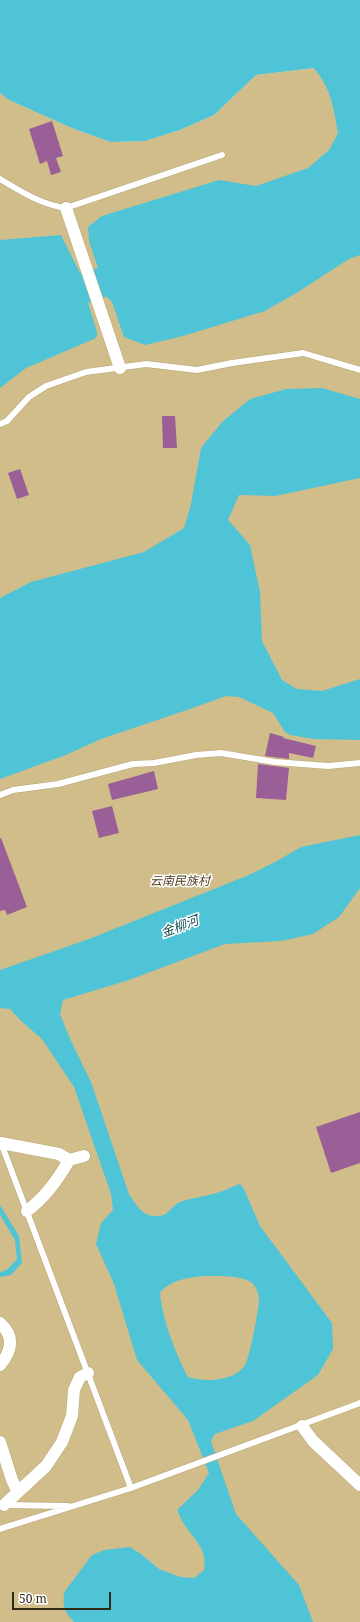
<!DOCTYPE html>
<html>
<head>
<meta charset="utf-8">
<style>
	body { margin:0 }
	#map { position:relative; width:360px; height:1622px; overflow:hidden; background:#f6e4b5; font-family:"Noto Serif",serif }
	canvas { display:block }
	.scale { position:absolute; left:12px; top:1592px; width:99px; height:18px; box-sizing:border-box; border:2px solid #302917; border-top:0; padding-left:5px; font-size:12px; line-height:14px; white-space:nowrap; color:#302917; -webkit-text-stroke:3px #fff; paint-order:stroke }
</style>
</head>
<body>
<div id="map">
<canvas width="360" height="1622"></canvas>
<div class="scale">50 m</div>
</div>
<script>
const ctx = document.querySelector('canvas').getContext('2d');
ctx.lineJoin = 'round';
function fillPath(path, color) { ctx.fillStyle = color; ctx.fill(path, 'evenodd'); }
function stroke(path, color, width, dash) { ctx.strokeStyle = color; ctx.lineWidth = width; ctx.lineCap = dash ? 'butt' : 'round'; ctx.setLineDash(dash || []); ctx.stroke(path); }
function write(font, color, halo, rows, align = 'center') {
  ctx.font = font + ' "Noto Serif","Noto Sans SC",serif'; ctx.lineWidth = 3; ctx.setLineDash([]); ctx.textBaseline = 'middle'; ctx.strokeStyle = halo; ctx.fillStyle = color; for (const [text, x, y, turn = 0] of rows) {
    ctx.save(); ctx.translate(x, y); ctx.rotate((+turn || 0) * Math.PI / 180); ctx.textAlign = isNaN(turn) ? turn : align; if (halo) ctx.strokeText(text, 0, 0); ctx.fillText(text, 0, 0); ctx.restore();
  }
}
fillPath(new Path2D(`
	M 360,57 L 360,1622 L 0,1622 L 0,93 L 9,100 L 74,129 L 111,142 L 145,141 L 180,130 L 214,115 L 256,75 L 314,68 Z`), '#d0bd8a');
fillPath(new Path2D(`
	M 0,0 L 360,0 L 360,255 L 349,259 L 298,292 L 265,311 L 183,336 L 145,345 L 124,337 L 112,302 L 107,297 L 103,297 L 88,303 L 97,332 L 97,336 L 94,339 L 26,368 L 0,388 L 0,240 L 61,235 L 80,273 L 98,268 L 89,241 L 88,227 L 102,216 L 219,180 L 256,186 L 308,168 L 329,150 L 338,133 C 333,106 332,91 314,68 L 256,75 L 214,115 L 180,130 L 145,141 L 111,142 L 74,129 L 9,100 L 0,93 Z
	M 322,388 L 360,399 L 360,478 L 275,496 L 239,495 L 228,520 L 250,545 L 260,592 L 262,641 L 282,680 L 297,689 L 322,691 L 360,679 L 360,740 L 314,739 L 290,735 L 285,732 L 273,713 L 239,697 L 226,696 L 190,709 L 101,739 L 66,755 L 0,779 L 0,598 L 31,582 L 144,552 L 184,528 L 191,504 L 201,448 L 222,422 L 250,399 L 286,389 Z
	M 360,835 L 360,888 L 339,917 L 313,934 L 281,941 L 225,944 L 129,980 L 63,1000 L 60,1014 L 71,1041 L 91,1082 L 129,1194 C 135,1203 141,1215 154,1216 C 170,1217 168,1208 180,1202 C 190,1198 202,1197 213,1194 C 222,1192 231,1187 240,1184 L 243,1187 L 260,1226 L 332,1323 L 333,1349 L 318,1375 L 253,1421 L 215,1434 L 211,1441 L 236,1514 L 299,1585 L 313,1622 L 74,1622 C 65,1613 61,1603 65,1591 L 92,1555 L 104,1550 L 130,1547 L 141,1554 L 159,1569 L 180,1577 L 194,1578 L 204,1570 C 207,1549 197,1543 186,1527 C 182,1522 180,1516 177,1510 L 198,1490 L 209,1473 L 188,1420 L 137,1360 L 114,1284 L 96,1244 L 101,1223 L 113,1210 L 111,1194 L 74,1087 L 42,1039 L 21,1021 L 10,1009 L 0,1008 L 0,970 L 89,939 L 249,875 L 277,861 L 301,847 ZM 203,1276 C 215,1276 237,1275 249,1281 C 255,1284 258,1291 259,1298 C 259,1309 250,1356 245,1365 C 234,1382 205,1382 188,1377 C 176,1355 162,1318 160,1293 C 170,1280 187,1278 203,1276 Z
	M 0,1205 L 19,1236 L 22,1263 L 11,1275 L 0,1277 L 0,1272 L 7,1270 L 17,1259 L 15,1240 L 0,1215 Z`), '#50c4d7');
fillPath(new Path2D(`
	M 52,121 L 63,156 L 56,158 L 61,172 L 51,175 L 47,161 L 40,164 L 29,129 Z
	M 162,416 L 175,416 L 177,448 L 163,448 Z
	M 20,469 L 29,495 L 17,499 L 8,473 Z
	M 270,733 L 284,737 L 283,738 L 316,746 L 313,758 L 289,753 L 289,759 L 265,756 Z
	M 258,764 L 289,768 L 286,800 L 256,798 Z
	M 154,771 L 158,789 L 112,800 L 108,784 Z
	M 112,806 L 119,833 L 99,838 L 92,811 Z
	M 0,838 L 1,838 L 27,907 L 7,915 L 5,910 L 0,911 Z
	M 360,1112 L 360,1163 L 331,1173 L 316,1127 Z`), '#9a5f96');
const lane = new Path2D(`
	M 0,179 C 20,191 42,205 66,208 L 222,155
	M 0,424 L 7,421 L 29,397 L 46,386 L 86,372 L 146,364 L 197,370 L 232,363 L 303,353 L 360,370
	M 0,795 L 13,790 L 58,784 L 133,764 L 154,763 L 196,755 L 221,753 L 275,762 L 328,766 L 360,763
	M 1,1143 L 131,1488
	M 5,1505 L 68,1506
	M 0,1529 L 131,1488 L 360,1403`);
const street = new Path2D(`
	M 66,208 L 120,368
	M 1,1143 L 59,1154 L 69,1160 C 58,1180 44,1198 27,1211
	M 69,1160 L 84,1156
	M 0,1323 C 15,1336 12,1351 0,1365
	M 302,1426 L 313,1441 L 360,1485
	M 0,1442 L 12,1480 L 18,1492
	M 4,1505 L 46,1466 L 62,1442 L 72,1416 L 74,1390 L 80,1377 L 88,1373`);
stroke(lane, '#b6a578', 7);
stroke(street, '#b6a578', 13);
stroke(lane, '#fff', 6);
stroke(street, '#fff', 12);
write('italic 12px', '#4a3d1a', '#fff', [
	["云南民族村",180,882]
]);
write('italic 13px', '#184b53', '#fff', [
	["金柳河",180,927,-20]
]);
</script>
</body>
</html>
